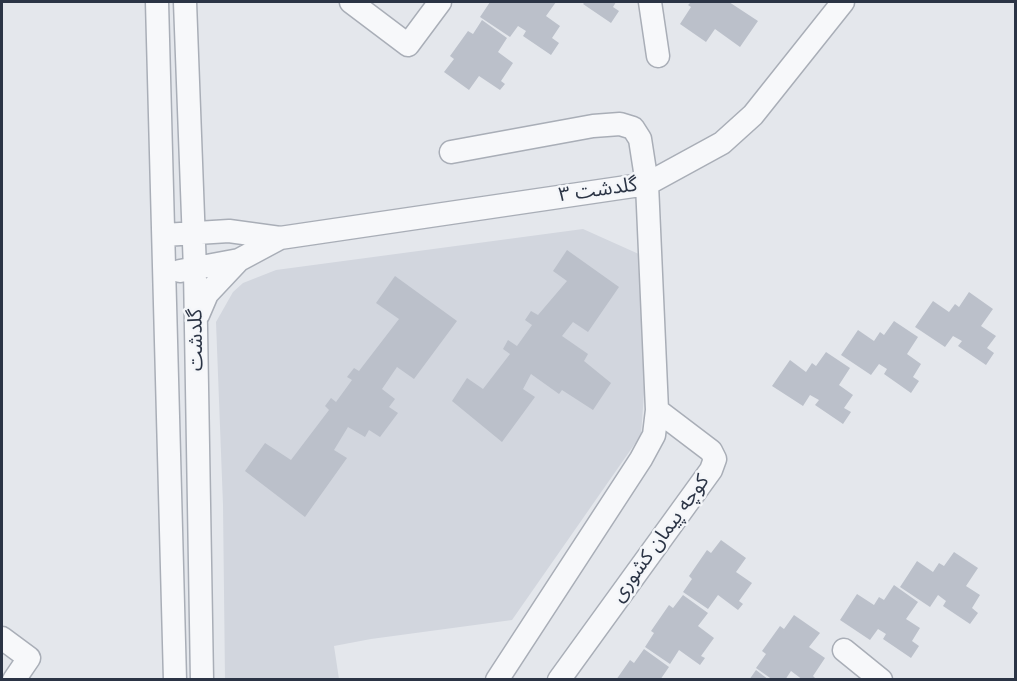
<!DOCTYPE html>
<html>
<head>
<meta charset="utf-8">
<style>
	body { margin:0 }
	#map { position:relative; width:1017px; height:681px; overflow:hidden; background:#e4e7ec; font-family:"Nunito Sans",sans-serif }
	canvas { display:block }
	.frame { position:absolute; inset:0; border:3px solid #2b3445; pointer-events:none }
</style>
</head>
<body>
<div id="map">
<canvas width="1017" height="681"></canvas>
<div class="frame"></div>
</div>
<script>
const ctx = document.querySelector('canvas').getContext('2d');
ctx.lineJoin = 'round';
function fillPath(path, color) { ctx.fillStyle = color; ctx.fill(path, 'evenodd'); }
function stroke(path, color, width, dash) { ctx.strokeStyle = color; ctx.lineWidth = width; ctx.lineCap = dash ? 'butt' : 'round'; ctx.setLineDash(dash || []); ctx.stroke(path); }
function write(font, color, halo, rows, align = 'center') {
  ctx.font = font + ' "Nunito Sans","Noto Sans Arabic",sans-serif'; ctx.lineWidth = 5; ctx.setLineDash([]); ctx.textBaseline = 'middle'; ctx.strokeStyle = halo; ctx.fillStyle = color; for (const [text, x, y, turn = 0] of rows) {
    ctx.save(); ctx.translate(x, y); ctx.rotate((+turn || 0) * Math.PI / 180); ctx.textAlign = isNaN(turn) ? turn : align; if (halo) ctx.strokeText(text, 0, 0); ctx.fillText(text, 0, 0); ctx.restore();
  }
}
fillPath(new Path2D(`
	M 583,229 L 641,255 L 646,366 L 641,435 L 512,620 L 371,639 L 334,646 L 339,679 L 225,679 L 223,505 L 216,322 L 233,292 L 243,283 L 276,270 Z`), '#d2d6de');
fillPath(new Path2D(`
	M 490,2 L 556,2 L 546,16 L 560,26 L 552,38 L 559,43 L 551,55 L 523,36 L 526,31 L 518,26 L 510,37 L 480,17 Z
	M 585,2 L 616,2 L 613,7 L 619,11 L 611,23 L 583,4 Z
	M 691,2 L 729,2 L 758,21 L 740,47 L 715,29 L 706,42 L 680,24 L 691,7 L 688,5 Z
	M 482,20 L 507,38 L 498,52 L 513,63 L 501,81 L 505,84 L 500,90 L 479,76 L 469,90 L 444,72 L 454,59 L 450,56 L 468,31 L 473,34 Z
	M 567,250 L 619,287 L 588,332 L 573,322 L 562,336 L 588,354 L 584,361 L 611,383 L 593,410 L 562,390 L 559,394 L 531,374 L 523,389 L 535,397 L 502,442 L 452,401 L 467,378 L 483,389 L 510,354 L 503,349 L 508,340 L 517,346 L 532,325 L 525,320 L 531,311 L 538,315 L 567,281 L 553,271 Z
	M 395,276 L 457,321 L 414,379 L 397,367 L 382,389 L 395,399 L 389,407 L 398,413 L 380,437 L 369,430 L 365,437 L 348,427 L 334,450 L 347,458 L 305,517 L 245,471 L 265,443 L 291,460 L 329,410 L 325,406 L 331,398 L 336,402 L 352,380 L 347,377 L 354,368 L 359,371 L 399,319 L 376,303 Z
	M 969,292 L 993,309 L 981,326 L 996,336 L 987,348 L 994,353 L 986,365 L 958,346 L 962,341 L 953,336 L 945,347 L 915,327 L 933,301 L 949,312 L 955,304 L 959,307 Z
	M 894,321 L 918,337 L 907,354 L 921,364 L 913,377 L 919,381 L 911,393 L 884,374 L 887,369 L 879,364 L 871,375 L 841,355 L 858,330 L 874,341 L 880,332 L 884,335 Z
	M 826,352 L 850,368 L 839,385 L 853,395 L 844,408 L 851,412 L 843,424 L 815,405 L 819,400 L 810,395 L 803,406 L 772,386 L 790,360 L 806,372 L 812,363 L 816,366 Z
	M 721,540 L 746,558 L 736,572 L 752,583 L 739,601 L 743,604 L 738,610 L 718,595 L 708,609 L 683,592 L 692,579 L 689,576 L 707,550 L 711,553 Z
	M 954,552 L 978,568 L 966,586 L 980,595 L 972,608 L 978,613 L 970,624 L 943,606 L 946,601 L 938,595 L 930,607 L 900,587 L 917,561 L 933,572 L 939,563 L 944,566 Z
	M 894,585 L 918,602 L 906,619 L 920,628 L 912,641 L 919,646 L 911,658 L 883,639 L 886,634 L 878,629 L 870,640 L 840,620 L 857,594 L 874,605 L 879,597 L 884,600 Z
	M 683,595 L 708,613 L 698,626 L 714,638 L 701,656 L 705,658 L 700,665 L 679,650 L 670,664 L 645,647 L 654,633 L 651,631 L 669,605 L 673,608 Z
	M 794,615 L 820,633 L 809,647 L 825,658 L 813,676 L 817,680 L 803,680 L 791,671 L 785,680 L 773,680 L 756,668 L 766,654 L 762,651 L 780,626 L 784,629 Z
	M 644,649 L 669,667 L 660,680 L 616,680 L 630,660 L 634,663 Z
	M 756,670 L 769,680 L 749,680 Z`), '#bbc0ca');
const minor = new Path2D(`
	M 157,2 L 175,680
	M 185,2 L 195,270 L 202,680
	M 351,2 L 408,45 L 440,2
	M 650,2 L 658,56
	M 451,152 L 593,126 L 620,124 L 633,128 L 640,139 L 647,184 L 657,410 L 654,435 L 641,459 L 497,680
	M 164,235 L 229,231 L 280,238 L 647,184 L 722,143 L 753,115 L 843,2
	M 180,271 L 239,260 L 280,238
	M 198,315 L 207,294 L 239,260
	M 2,638 L 29,658 L 14,680
	M 844,650 L 881,680
	M 559,680 L 711,470 L 715,459 L 711,451 L 657,410`);
stroke(minor, '#a9aeb7', 25);
stroke(minor, '#f7f8fa', 22);
write('20px', '#2b3445', '#f4f6f9', [
	["گلدشت ۳",598,191,-8],
	["گلدشت",197,340,-91],
	["کوچه پیمان کشوری",661,539,-54]
]);
</script>
</body>
</html>
